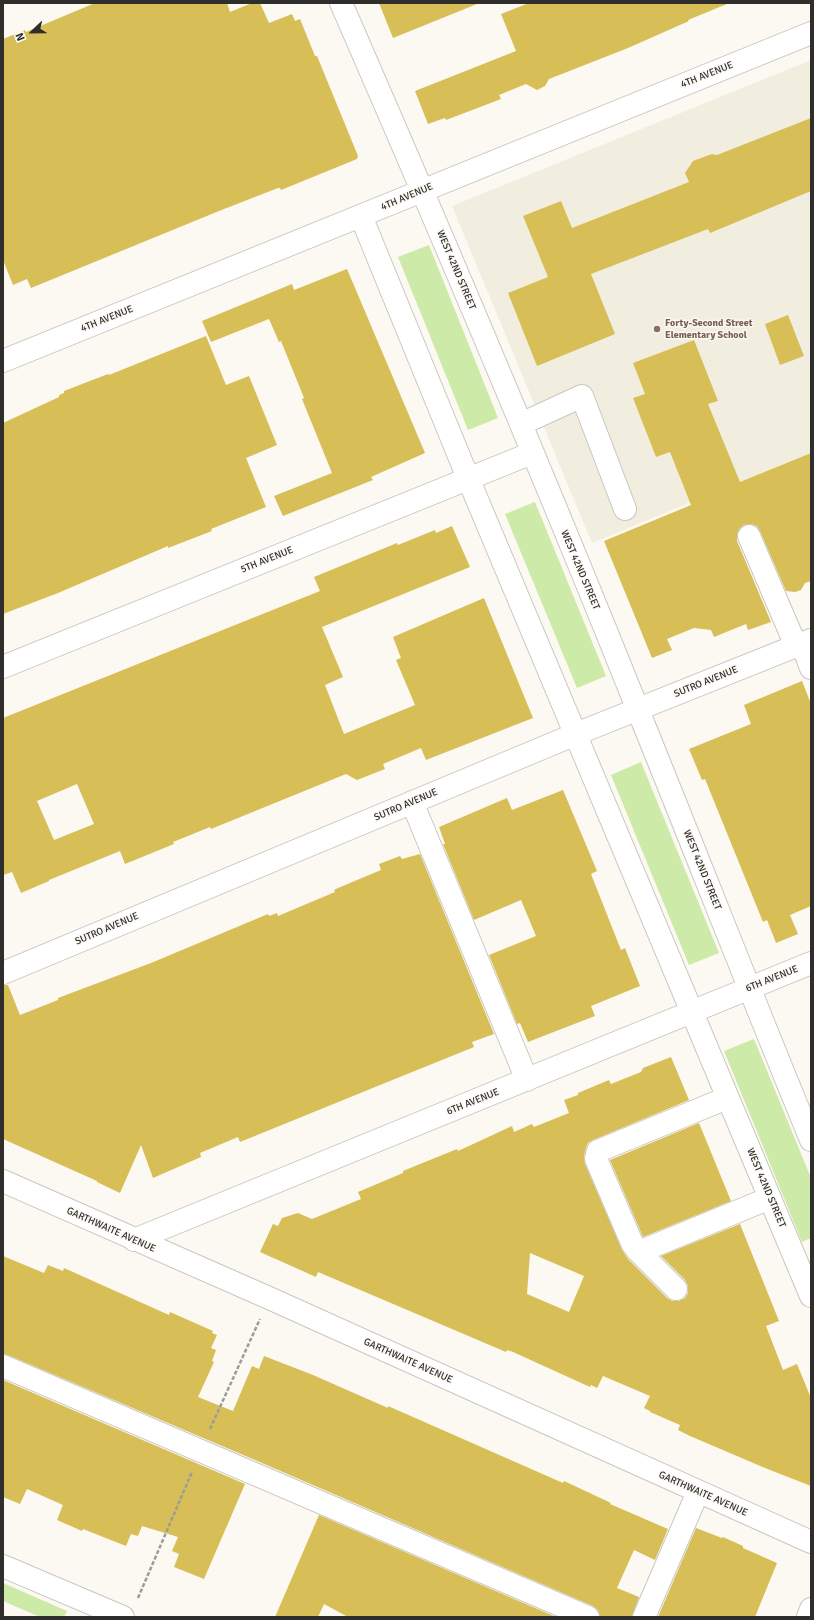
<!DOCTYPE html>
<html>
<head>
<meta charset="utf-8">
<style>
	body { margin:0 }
	#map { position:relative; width:814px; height:1620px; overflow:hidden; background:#fbf9f2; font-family:Signika,sans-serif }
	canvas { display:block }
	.frame { position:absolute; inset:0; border:4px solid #2f2e2c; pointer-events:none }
	.north { position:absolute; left:12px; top:12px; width:40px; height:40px; -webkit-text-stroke:3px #fbf9f2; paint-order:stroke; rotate:248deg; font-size:11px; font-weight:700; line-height:16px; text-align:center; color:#2f2e2c }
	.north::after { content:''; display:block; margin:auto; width:14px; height:18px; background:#2f2e2c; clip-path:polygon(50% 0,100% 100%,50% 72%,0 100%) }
</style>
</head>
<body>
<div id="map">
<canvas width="814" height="1620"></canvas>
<div class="frame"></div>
<div class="north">N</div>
</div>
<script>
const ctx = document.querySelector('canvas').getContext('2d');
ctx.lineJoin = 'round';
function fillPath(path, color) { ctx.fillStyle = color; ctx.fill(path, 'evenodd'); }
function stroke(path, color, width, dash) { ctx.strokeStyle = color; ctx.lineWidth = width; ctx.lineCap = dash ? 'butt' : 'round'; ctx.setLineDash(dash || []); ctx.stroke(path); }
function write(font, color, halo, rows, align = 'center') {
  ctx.font = font + ' Signika,sans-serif'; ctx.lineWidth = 3; ctx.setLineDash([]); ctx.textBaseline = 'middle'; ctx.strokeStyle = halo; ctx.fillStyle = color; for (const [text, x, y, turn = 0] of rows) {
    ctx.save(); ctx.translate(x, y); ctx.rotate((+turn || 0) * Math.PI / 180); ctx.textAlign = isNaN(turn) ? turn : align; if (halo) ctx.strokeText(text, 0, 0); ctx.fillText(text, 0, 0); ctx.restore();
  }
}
fillPath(new Path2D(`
	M 811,60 L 811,453 L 592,543 L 452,206 Z`), '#f1eee0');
fillPath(new Path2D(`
	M 429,245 L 498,418 L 468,430 L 398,257 Z
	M 535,502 L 606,676 L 577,688 L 505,514 Z
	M 641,762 L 719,953 L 689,965 L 611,775 Z
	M 754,1039 L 811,1178 L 811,1238 L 802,1242 L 724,1051 Z
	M 3,1583 L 67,1611 L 64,1617 L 40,1617 L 3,1601 Z`), '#cdeaa8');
fillPath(new Path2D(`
	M 95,3 L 227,3 L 230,12 L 252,3 L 260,3 L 269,23 L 292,14 L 295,21 L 300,19 L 315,56 L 317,56 L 358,156 L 357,159 L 281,190 L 280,188 L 278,188 L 219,211 L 31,288 L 27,279 L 13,285 L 3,260 L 3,39 L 25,30 L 26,32 Z
	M 379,3 L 477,3 L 477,4 L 393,38 Z
	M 529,3 L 727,3 L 727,4 L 688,20 L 689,21 L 628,48 L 549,79 L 545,86 L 537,90 L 526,84 L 499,95 L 501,99 L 446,120 L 445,118 L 428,124 L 415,91 L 516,51 L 501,14 Z
	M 811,118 L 811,191 L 710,233 L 708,229 L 591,274 L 615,334 L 537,366 L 508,293 L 548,277 L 523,216 L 561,201 L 572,228 L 689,182 L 685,173 L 693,161 L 712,154 L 717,155 Z
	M 347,269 L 425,453 L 371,477 L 373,480 L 283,516 L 274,496 L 332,473 L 302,399 L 304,398 L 281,341 L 279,342 L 269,319 L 211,342 L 202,321 L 292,284 L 294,290 Z
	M 788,315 L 804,356 L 780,365 L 765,324 Z
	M 206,336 L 226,385 L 249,376 L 277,445 L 246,458 L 266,507 L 211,529 L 212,531 L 168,548 L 168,546 L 58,593 L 3,614 L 3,423 L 59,397 L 59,395 L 64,393 L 64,391 L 108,374 L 109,375 Z
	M 694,340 L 718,401 L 708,404 L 740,482 L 811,453 L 811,581 L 805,583 L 801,590 L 795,592 L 786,591 L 760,531 L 757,526 L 751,524 L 744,525 L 739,529 L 737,535 L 737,541 L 771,622 L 748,630 L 746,624 L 714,637 L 711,630 L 694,628 L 667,639 L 672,650 L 652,658 L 604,541 L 691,505 L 670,452 L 656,457 L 633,398 L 645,394 L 633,363 Z
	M 452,526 L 470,567 L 322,627 L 343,677 L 325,685 L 344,734 L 415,705 L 396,660 L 401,658 L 393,637 L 484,598 L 533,718 L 426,760 L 421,748 L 383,764 L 385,769 L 357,780 L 346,774 L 211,829 L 210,827 L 173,842 L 174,844 L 125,864 L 120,851 L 49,880 L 49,881 L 21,893 L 12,872 L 3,875 L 3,718 L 320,591 L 314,577 L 397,543 L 398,545 L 435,530 L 436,533 ZM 77,784 L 94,824 L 54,840 L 37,801 Z
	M 802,681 L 811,704 L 811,906 L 790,915 L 798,934 L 776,943 L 767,920 L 763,922 L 705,779 L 702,780 L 689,749 L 751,724 L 744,705 Z
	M 563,790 L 597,871 L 591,874 L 621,950 L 625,948 L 640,986 L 591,1006 L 595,1016 L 528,1042 L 520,1023 L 517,1024 L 489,955 L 536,936 L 521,900 L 474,920 L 443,844 L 445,844 L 439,827 L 507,798 L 512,810 Z
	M 420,854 L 494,1034 L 472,1042 L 474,1047 L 390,1081 L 240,1142 L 238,1137 L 200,1153 L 201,1157 L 153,1178 L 141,1145 L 120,1193 L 97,1182 L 97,1181 L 3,1139 L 3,985 L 8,985 L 20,1015 L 58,1000 L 58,998 L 151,963 L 268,914 L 269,916 L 277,913 L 278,916 L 335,892 L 334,890 L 338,888 L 381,870 L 379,864 L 400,856 L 402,859 Z
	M 671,1057 L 689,1100 L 593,1140 L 588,1143 L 586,1148 L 584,1156 L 585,1164 L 622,1250 L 628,1259 L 667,1298 L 672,1301 L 679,1301 L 685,1298 L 688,1293 L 688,1286 L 685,1280 L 661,1256 L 740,1224 L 779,1321 L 766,1326 L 783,1370 L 797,1364 L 811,1398 L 811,1486 L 765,1468 L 690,1436 L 678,1430 L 680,1425 L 650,1412 L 650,1411 L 644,1408 L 650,1396 L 603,1376 L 597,1388 L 591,1385 L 590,1387 L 513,1352 L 507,1350 L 506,1352 L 318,1272 L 316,1277 L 260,1252 L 273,1224 L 278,1226 L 282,1218 L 298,1213 L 312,1219 L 361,1199 L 358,1192 L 403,1173 L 403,1171 L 457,1149 L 458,1151 L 512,1126 L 514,1132 L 532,1124 L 534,1127 L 569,1113 L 564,1100 L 578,1095 L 578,1093 L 609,1080 L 611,1084 L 641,1072 L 643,1068 ZM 530,1253 L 584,1276 L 569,1312 L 527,1294 Z
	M 699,1123 L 731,1201 L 643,1237 L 610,1160 Z
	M 3,1256 L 44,1273 L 48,1265 L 63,1271 L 64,1268 L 169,1315 L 170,1312 L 213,1331 L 212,1333 L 217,1335 L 211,1348 L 216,1350 L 212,1361 L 214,1362 L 198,1397 L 233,1411 L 252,1366 L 259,1369 L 264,1356 L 313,1375 L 388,1408 L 388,1406 L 563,1483 L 564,1481 L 611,1503 L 610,1504 L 668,1529 L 655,1560 L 634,1550 L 617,1588 L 639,1597 L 632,1617 L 600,1617 L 598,1610 L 593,1606 L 255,1460 L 8,1355 L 3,1354 Z
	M 3,1380 L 245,1484 L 204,1579 L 174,1567 L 179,1554 L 172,1551 L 178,1537 L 142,1526 L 138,1536 L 131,1534 L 126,1546 L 83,1529 L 82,1531 L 57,1520 L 63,1505 L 27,1489 L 20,1504 L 3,1497 Z
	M 319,1515 L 556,1617 L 348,1617 L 324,1604 L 318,1617 L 275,1617 Z
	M 696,1528 L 722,1538 L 723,1537 L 743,1546 L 743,1548 L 777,1563 L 755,1617 L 658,1617 Z`), '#d8be56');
const minor = new Path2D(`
	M 341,3 C 443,237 543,473 638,710 C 696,853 752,997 811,1140
	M 361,216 L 468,478 L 811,1296
	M 3,361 L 811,33
	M 521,424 L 582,396 L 625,509
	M 749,536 L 796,646
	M 802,644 L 811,668
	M 3,667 L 532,453
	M 412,802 L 527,1080
	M 3,973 L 576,734 L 811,640
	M 3,1181 L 269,1298 L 811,1542
	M 134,1240 L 811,963
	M 639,1252 L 770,1198
	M 676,1289 L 637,1250 L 632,1243 L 596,1159 L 598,1151 L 727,1098
	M 3,1366 L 588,1617
	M 644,1617 L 698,1492
	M 808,1617 L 811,1609`);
const major = new Path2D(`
	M 3,1566 L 123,1617`);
stroke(minor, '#c8c7c0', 24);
stroke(major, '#c8c7c0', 24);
stroke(new Path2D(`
	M 210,1429 L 260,1319
	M 138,1598 L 192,1472`), '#9e9c97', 2.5, [4, 2]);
stroke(minor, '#fff', 22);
stroke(major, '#fff', 22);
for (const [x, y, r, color] of [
	[657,329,4,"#8d6e63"]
]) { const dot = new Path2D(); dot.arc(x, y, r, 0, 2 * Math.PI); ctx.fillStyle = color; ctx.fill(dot); stroke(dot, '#fbf9f2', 1.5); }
write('10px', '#2f2e2c', '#fbf9f2', [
	["4TH AVENUE",707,75,-22],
	["4TH AVENUE",407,197,-23],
	["WEST 42ND STREET",456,270,67],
	["4TH AVENUE",107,319,-22],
	["5TH AVENUE",267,560,-22],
	["WEST 42ND STREET",580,570,67],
	["SUTRO AVENUE",706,682,-22],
	["SUTRO AVENUE",406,805,-23],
	["WEST 42ND STREET",702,870,68],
	["SUTRO AVENUE",107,929,-23],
	["6TH AVENUE",772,979,-22],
	["6TH AVENUE",473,1102,-22],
	["WEST 42ND STREET",766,1188,67],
	["GARTHWAITE AVENUE",111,1230,24],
	["GARTHWAITE AVENUE",408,1361,24],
	["GARTHWAITE AVENUE",703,1494,24]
]);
write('bold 10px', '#785e54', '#fbf9f2', [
	["Forty-Second Street",665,323],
	["Elementary School",665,335]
], 'left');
</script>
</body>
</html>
